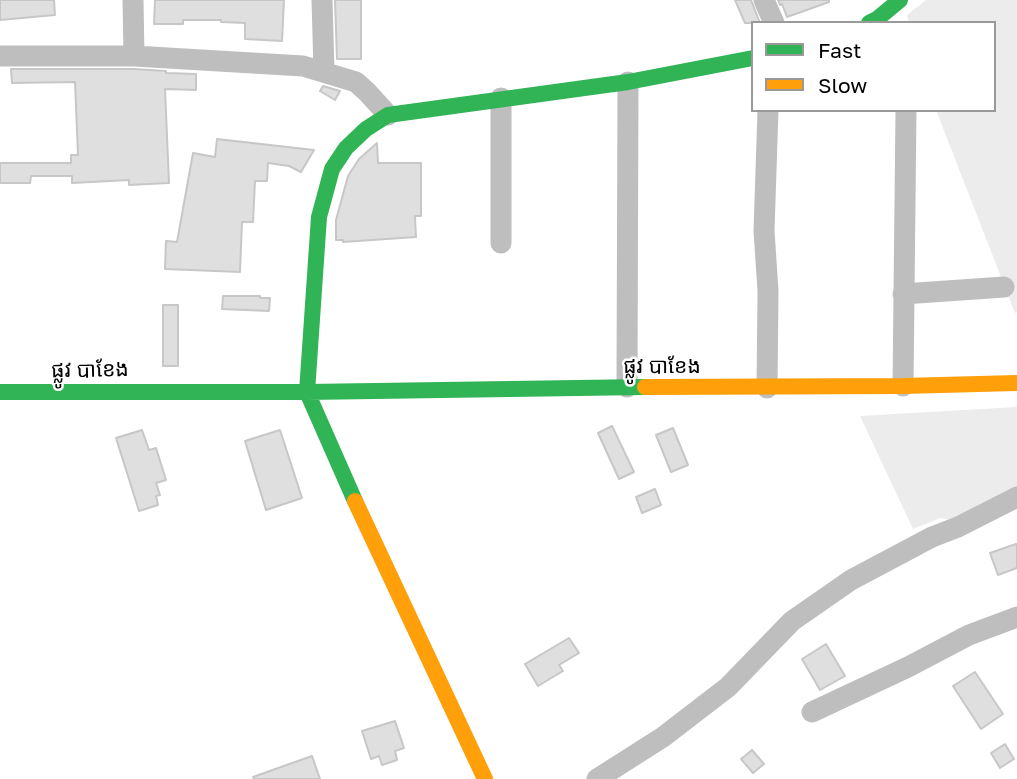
<!DOCTYPE html>
<html>
<head>
<meta charset="utf-8">
<style>
	body { margin:0 }
	#map { position:relative; width:1017px; height:779px; overflow:hidden; background:#fff; font-family:"Golos Text",sans-serif }
	canvas { display:block }
	.legend { position:absolute; left:751px; top:21px; width:245px; height:91px; box-sizing:border-box; background:#fff; border:2px solid #999; margin:0; padding:9px 12px; list-style:none; font-size:21px; color:#000 }
	.legend li { display:flex; align-items:center; gap:14px; height:35px }
	.legend b { width:35px; border:2px solid #999 }
</style>
</head>
<body>
<div id="map">
<canvas width="1017" height="779"></canvas>
<ul class="legend">
<li><b style="height:9px;background:#30b455"></b>Fast</li>
<li><b style="height:9px;background:#ff9f0a"></b>Slow</li>
</ul>
</div>
<script>
const ctx = document.querySelector('canvas').getContext('2d');
ctx.lineJoin = 'round';
function fillPath(path, color) { ctx.fillStyle = color; ctx.fill(path, 'evenodd'); }
function stroke(path, color, width, dash) { ctx.strokeStyle = color; ctx.lineWidth = width; ctx.lineCap = dash ? 'butt' : 'round'; ctx.setLineDash(dash || []); ctx.stroke(path); }
function write(font, color, halo, rows, align = 'center') {
  ctx.font = font + ' "Golos Text","Noto Sans Khmer",sans-serif'; ctx.lineWidth = 5; ctx.setLineDash([]); ctx.textBaseline = 'middle'; ctx.strokeStyle = halo; ctx.fillStyle = color; for (const [text, x, y, turn = 0] of rows) {
    ctx.save(); ctx.translate(x, y); ctx.rotate((+turn || 0) * Math.PI / 180); ctx.textAlign = isNaN(turn) ? turn : align; if (halo) ctx.strokeText(text, 0, 0); ctx.fillText(text, 0, 0); ctx.restore();
  }
}
fillPath(new Path2D(`
	M 926,0 L 1017,0 L 1017,312 L 1015,313 L 936,110 L 994,110 L 994,23 L 909,23 L 907,15 Z
	M 1017,407 L 1017,490 L 956,521 L 940,518 L 913,529 L 860,416 Z`), '#ececec');
const building = new Path2D(`
	M 0,0 L 54,0 L 55,15 L 0,20 Z
	M 155,0 L 284,0 L 282,41 L 245,39 L 245,23 L 221,22 L 221,20 L 183,20 L 183,24 L 154,24 Z
	M 335,0 L 361,0 L 361,59 L 337,59 Z
	M 735,0 L 751,0 L 760,23 L 745,23 Z
	M 778,0 L 829,0 L 829,2 L 787,17 L 782,4 L 780,5 Z
	M 11,69 L 134,69 L 166,71 L 166,73 L 196,74 L 196,90 L 165,89 L 169,183 L 129,185 L 129,180 L 72,183 L 72,176 L 31,176 L 30,183 L 0,183 L 0,163 L 71,163 L 71,155 L 78,155 L 75,82 L 12,83 Z
	M 323,86 L 340,91 L 335,100 L 320,91 Z
	M 217,139 L 314,150 L 301,172 L 289,166 L 268,163 L 267,181 L 255,181 L 253,222 L 242,222 L 240,272 L 165,269 L 166,241 L 177,242 L 193,153 L 215,157 Z
	M 377,143 L 378,163 L 421,163 L 421,216 L 415,216 L 416,237 L 343,242 L 343,240 L 336,240 L 336,220 L 348,176 L 359,159 Z
	M 223,296 L 260,296 L 260,298 L 270,298 L 269,311 L 222,309 Z
	M 163,305 L 178,305 L 178,366 L 163,366 Z
	M 612,426 L 634,472 L 619,479 L 598,433 Z
	M 673,428 L 688,465 L 671,472 L 656,435 Z
	M 142,430 L 149,450 L 156,448 L 166,480 L 156,483 L 160,495 L 156,496 L 158,505 L 139,511 L 116,438 Z
	M 280,430 L 302,498 L 266,510 L 245,441 Z
	M 655,489 L 661,505 L 642,513 L 636,497 Z
	M 1016,544 L 1017,544 L 1017,568 L 998,575 L 990,553 Z
	M 569,638 L 579,653 L 559,665 L 563,671 L 538,686 L 525,664 Z
	M 826,644 L 845,676 L 820,690 L 802,659 Z
	M 975,672 L 1003,714 L 981,729 L 953,686 Z
	M 395,721 L 404,748 L 395,751 L 397,760 L 382,765 L 379,756 L 371,759 L 362,731 Z
	M 1005,744 L 1014,759 L 1000,768 L 991,753 Z
	M 752,750 L 764,764 L 753,773 L 741,759 Z
	M 312,756 L 320,779 L 254,779 L 253,777 Z`);
fillPath(building, '#dfdfdf');
stroke(building, '#c7c7c7', 2);
stroke(new Path2D(`
	M 133,0 L 134,56
	M 322,0 L 324,71
	M 764,0 L 774,23
	M 0,56 L 134,56 L 303,66 L 356,82 L 367,92 L 388,115
	M 501,243 L 501,98
	M 903,294 L 1004,287
	M 903,386 L 906,110
	M 627,387 L 628,82
	M 767,388 L 768,291 L 764,231 L 768,110
	M 812,712 L 908,667 L 969,635 L 1017,617
	M 597,779 L 663,737 L 728,687 L 792,621 L 851,580 L 932,537 L 958,527 L 1017,497`), '#bebebe', 21);
stroke(new Path2D(`
	M 869,23 L 877,19 L 900,0
	M 0,392 L 307,392 L 645,387
	M 355,501 L 307,392 L 319,217 L 332,169 L 346,148 L 366,129 L 388,115 L 628,82 L 753,58`), '#30b455', 16);
stroke(new Path2D(`
	M 645,387 L 903,386 L 1017,383
	M 355,501 L 485,779`), '#ff9f0a', 16);
write('21px', '#000', '#fff', [
	["ផ្លូវ បាខែង",662,366],
	["ផ្លូវ បាខែង",90,370,-1]
]);
</script>
</body>
</html>
